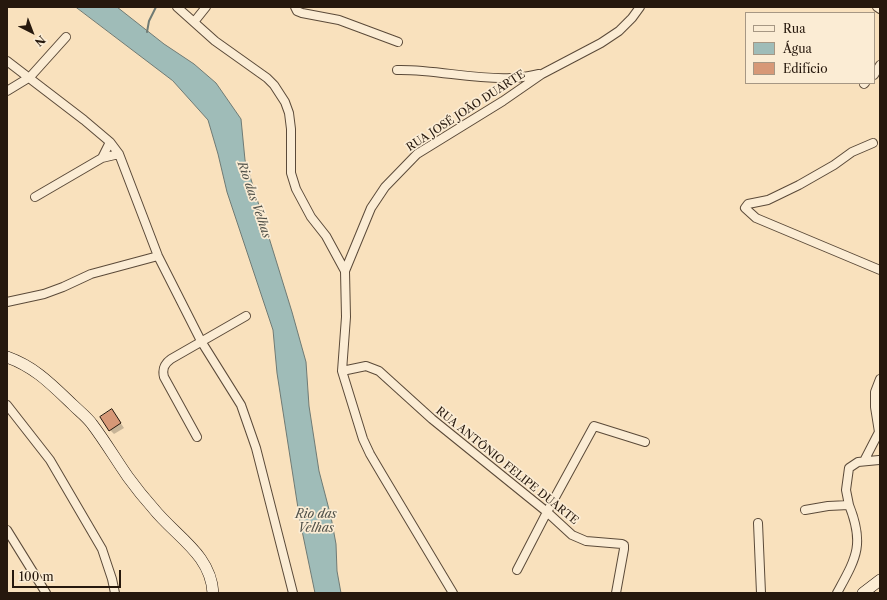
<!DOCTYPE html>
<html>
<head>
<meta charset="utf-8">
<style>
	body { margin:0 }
	#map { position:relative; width:887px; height:600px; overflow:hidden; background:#f9e1bd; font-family:"Libre Caslon Text",serif }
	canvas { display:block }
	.frame { position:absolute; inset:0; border:8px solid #26180d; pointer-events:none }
	.legend { position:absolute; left:745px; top:12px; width:130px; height:72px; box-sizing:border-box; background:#fbecd4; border:1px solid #a69784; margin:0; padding:5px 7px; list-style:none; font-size:12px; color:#26180d }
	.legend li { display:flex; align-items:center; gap:8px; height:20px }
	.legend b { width:20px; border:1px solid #a69784 }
	.north { position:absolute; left:12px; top:12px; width:40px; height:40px; -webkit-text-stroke:3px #fbecd4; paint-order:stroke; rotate:138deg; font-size:11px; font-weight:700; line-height:16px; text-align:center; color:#26180d }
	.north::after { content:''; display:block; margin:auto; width:14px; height:18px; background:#26180d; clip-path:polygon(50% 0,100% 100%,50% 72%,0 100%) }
	.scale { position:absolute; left:12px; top:570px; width:109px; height:18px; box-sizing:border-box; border:2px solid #26180d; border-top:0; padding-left:5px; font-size:12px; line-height:14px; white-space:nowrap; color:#26180d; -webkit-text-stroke:3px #fbecd4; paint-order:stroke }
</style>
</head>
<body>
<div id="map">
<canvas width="887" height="600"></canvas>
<div class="frame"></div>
<ul class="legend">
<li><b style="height:5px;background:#fbecd4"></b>Rua</li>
<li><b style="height:11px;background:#9fbcb8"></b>Água</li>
<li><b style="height:11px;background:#d79877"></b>Edifício</li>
</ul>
<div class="north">N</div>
<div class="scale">100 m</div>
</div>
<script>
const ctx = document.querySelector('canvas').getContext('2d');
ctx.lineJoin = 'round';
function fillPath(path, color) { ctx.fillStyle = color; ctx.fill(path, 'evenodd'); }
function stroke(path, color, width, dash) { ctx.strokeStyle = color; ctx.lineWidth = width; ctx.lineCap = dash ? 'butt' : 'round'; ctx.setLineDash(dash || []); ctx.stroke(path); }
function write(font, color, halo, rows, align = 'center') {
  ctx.font = font + ' "Libre Caslon Text",serif'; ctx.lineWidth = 3.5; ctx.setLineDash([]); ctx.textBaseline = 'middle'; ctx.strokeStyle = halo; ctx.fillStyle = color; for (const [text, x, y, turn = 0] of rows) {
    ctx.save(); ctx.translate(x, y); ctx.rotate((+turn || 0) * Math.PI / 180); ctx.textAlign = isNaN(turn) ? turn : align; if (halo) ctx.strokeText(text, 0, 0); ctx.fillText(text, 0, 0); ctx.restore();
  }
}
const water = new Path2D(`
	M 76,7 L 117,7 L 164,44 L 194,64 L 216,83 L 241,119 L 245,160 L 292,312 L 306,362 L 309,406 L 319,471 L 331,517 L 336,544 L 337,571 L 341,593 L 315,593 L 300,521 L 277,373 L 273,330 L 227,192 L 218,154 L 208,120 L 173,81 Z`);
fillPath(water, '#9fbcb8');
stroke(water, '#6f7a74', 1);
fillPath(new Path2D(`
	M 112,410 L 124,428 L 114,434 L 110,430 Z`), '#0003');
stroke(new Path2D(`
	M 147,32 L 149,21 L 156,7`), '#6f7a74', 2);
const building = new Path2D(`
	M 112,409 L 121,423 L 109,431 L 100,417 Z`);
fillPath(building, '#d79877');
stroke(building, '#26180d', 1);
const minor = new Path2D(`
	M 177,7 L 215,41 L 267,78 L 274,85 L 285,102 L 289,113 L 291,129 L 291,173 L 296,189 L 311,217 L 326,236 L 345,271 L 346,317 L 342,371 L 363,439 L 370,454 L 383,476 L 453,593
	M 295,7 L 297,11 L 302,13 L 339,20 L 398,42
	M 877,7 L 880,9
	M 194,22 L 206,7
	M 7,61 L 84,120 L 110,142 L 119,154 L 158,256 L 201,341 L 241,405 L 256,448 L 293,593
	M 397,70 C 435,69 473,80 511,78 C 521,78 530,76 539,74
	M 874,75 L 880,65
	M 864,84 L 865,83
	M 7,91 L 30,77 L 66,37
	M 873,143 L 852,152 L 834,165 L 799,185 L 768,200 L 748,204 L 745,208 L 756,218 L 880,270
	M 102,158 L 110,142
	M 35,197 L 102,158 L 119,154
	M 345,271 L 371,208 L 385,187 L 417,154 L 503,101 L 542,74 L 601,43 L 619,31 L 632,18 L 640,7
	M 7,302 L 44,294 L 63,287 L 91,274 L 158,256
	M 342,371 L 366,366 L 379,371 L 432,419 L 547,512 L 572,535 L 586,541 L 622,544 L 624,545 L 624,549 L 616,593
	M 7,405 L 50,460 L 102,549 L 112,579 L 115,593
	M 197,437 L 164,377 C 162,369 164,364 171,359 L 246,316
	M 864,461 L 879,432 L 875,407 L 875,392 L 880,379
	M 849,505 L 846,490 L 849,468 L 858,462 L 879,460
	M 805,510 L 828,506 L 849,505 C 865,545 856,558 837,593
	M 758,523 L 761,593
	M 7,530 L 46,593
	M 517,570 L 547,512 L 594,426 L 645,442`);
const secondary = new Path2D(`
	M 7,357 C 35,367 51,384 73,405 C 79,411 87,417 92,424 C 105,441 116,460 128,477 C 136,488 144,498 153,508 C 175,536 211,554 213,593
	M 863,593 L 880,580`);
stroke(minor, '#5b4a39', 10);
stroke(secondary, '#26180d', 12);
stroke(new Path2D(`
	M 879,593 L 880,593`), '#26180d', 1.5, [1, 2]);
stroke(minor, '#fbecd4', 8);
stroke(secondary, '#fbecd4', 11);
write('11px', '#26180d', '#fbecd4', [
	["RUA JOSÉ JOÃO DUARTE",466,111,-33],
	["RUA ANTÔNIO FELIPE DUARTE",507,466,39]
]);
write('italic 12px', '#505149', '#fbecd4', [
	["Rio das Velhas",254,200,71],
	["Rio das",316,515],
	["Velhas",316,529]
]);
</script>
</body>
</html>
